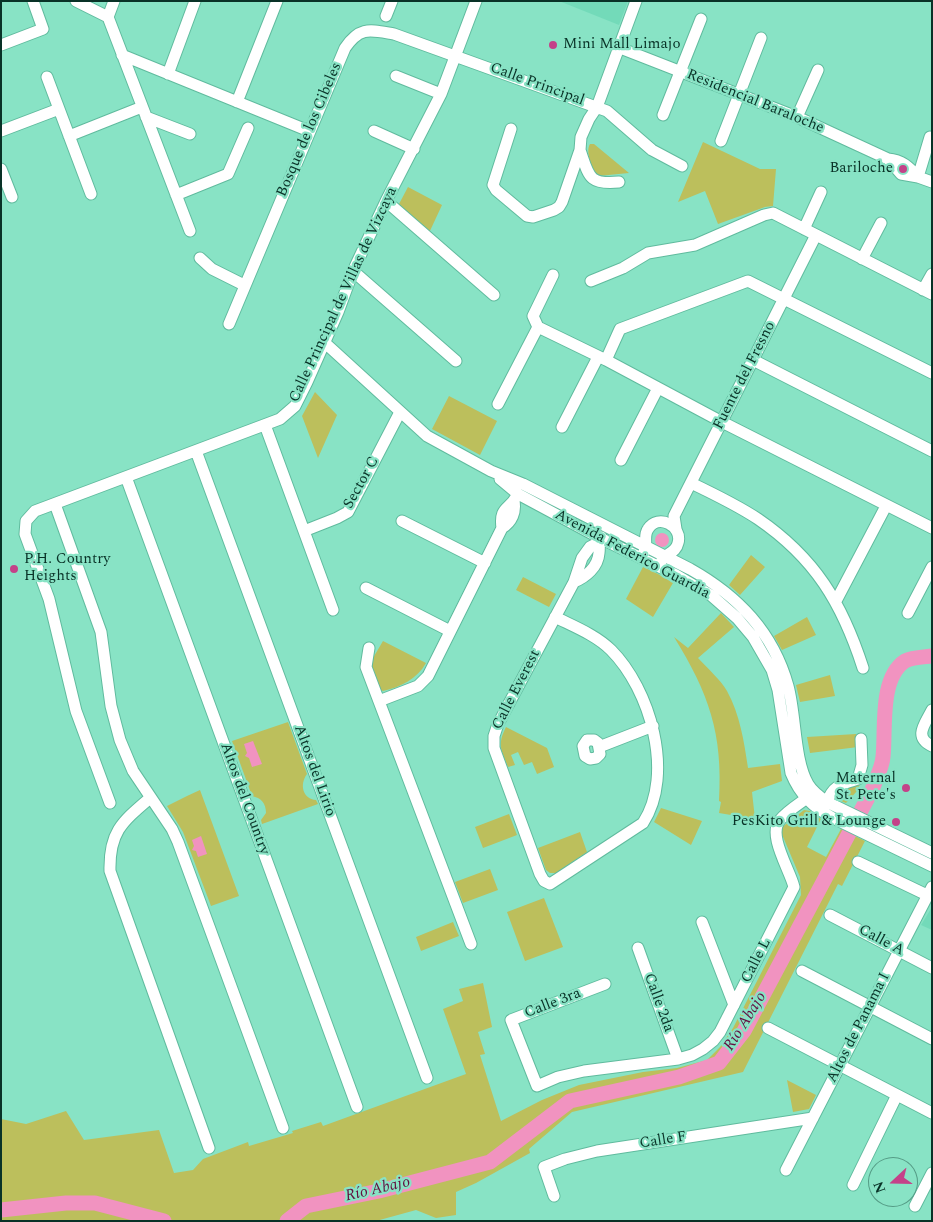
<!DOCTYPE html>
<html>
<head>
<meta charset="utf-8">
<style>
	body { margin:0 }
	#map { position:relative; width:933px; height:1222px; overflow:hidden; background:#88e3c5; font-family:Spectral,serif }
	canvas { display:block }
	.frame { position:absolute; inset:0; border:2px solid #093227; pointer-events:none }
	.north { position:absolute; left:868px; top:1157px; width:50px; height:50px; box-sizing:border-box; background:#88e3c5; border:1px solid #559c86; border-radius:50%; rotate:249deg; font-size:14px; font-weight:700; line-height:20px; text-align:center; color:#093227 }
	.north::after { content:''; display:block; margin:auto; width:18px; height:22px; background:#c44289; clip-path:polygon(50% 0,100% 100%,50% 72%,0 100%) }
</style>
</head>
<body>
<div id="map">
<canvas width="933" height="1222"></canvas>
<div class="frame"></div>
<div class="north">N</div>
</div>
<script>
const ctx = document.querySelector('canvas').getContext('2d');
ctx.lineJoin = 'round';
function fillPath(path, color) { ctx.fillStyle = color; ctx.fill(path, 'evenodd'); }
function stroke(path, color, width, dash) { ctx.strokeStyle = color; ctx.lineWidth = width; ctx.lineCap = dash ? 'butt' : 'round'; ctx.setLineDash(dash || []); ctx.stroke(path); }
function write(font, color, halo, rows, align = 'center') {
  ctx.font = font + ' Spectral,serif'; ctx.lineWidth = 4.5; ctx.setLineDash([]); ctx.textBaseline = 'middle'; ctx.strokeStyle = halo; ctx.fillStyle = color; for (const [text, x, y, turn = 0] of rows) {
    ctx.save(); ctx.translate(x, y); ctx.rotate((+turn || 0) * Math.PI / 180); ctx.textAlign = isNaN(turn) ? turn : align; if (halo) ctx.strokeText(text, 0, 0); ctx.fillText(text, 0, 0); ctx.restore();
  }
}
fillPath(new Path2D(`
	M 559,1 L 628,1 L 619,25 Z
	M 932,907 L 932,930 L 921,925 Z`), '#73dab9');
fillPath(new Path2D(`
	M 703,142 L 760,169 L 776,169 L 773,206 L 765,207 L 718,224 L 705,191 L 678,202 Z
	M 590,144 L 594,144 L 629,173 L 598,176 C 592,169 585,152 590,144 Z
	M 408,187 L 442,205 L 429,233 L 399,204 Z
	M 315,392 L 337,415 L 318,458 L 302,416 Z
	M 449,396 L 497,421 L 480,455 L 432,429 Z
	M 751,555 L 765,567 L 740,595 L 729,585 Z
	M 643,567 L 658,574 L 673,583 L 653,617 L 626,599 Z
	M 523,577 L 556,594 L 549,607 L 516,590 Z
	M 721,613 L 734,627 L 698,658 C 708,669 720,679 727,691 C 740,715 744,741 748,768 L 780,764 L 782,781 L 752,792 L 755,819 L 719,813 L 721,802 L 719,801 C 723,733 709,694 674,637 L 688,648 Z
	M 807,617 L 816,635 L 782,650 L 774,636 Z
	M 383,641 L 426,663 C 417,679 401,687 383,691 L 379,689 L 370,663 Z
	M 830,675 L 835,696 L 800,702 L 796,685 Z
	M 288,722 L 307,774 C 299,785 303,799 316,800 L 318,804 L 262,824 L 261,820 L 266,813 C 266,803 261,798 252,796 L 232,741 Z
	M 506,727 L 547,748 L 554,767 L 537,774 L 532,762 L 524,765 L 518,752 L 511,755 L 515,765 L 508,767 C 501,749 497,745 506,727 Z
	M 856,734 L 858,747 L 810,753 L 807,737 Z
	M 861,782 L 857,791 L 846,803 L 836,799 L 836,793 Z
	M 200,790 L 239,896 L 211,906 L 183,832 L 167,806 L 187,796 Z
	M 661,808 L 702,821 L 691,845 L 654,822 Z
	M 804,810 L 810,811 L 821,819 L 807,847 L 826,857 L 841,829 L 865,841 L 842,886 L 838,884 L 743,1072 L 572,1112 L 529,1149 L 530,1153 L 476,1183 L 456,1192 L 456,1215 L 436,1218 L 416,1210 L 376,1221 L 1,1221 L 1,1119 L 26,1124 L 66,1111 L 84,1140 L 159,1130 L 174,1173 L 193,1170 L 203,1159 L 248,1142 L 249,1146 L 293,1133 L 292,1131 L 321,1122 L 323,1126 L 466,1074 L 443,1009 L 463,1001 L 459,989 L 483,983 L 492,1027 L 478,1032 L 485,1054 L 480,1055 L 501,1121 L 542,1100 L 579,1085 L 643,1072 L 677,1068 L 707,1060 L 720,1047 L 733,1028 L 801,895 L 800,877 L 781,832 L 781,828 Z
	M 509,814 L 517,835 L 483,848 L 475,827 Z
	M 580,832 L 587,852 L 556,873 L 550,873 L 546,870 L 538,848 Z
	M 490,869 L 498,890 L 463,903 L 455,882 Z
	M 544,898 L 563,947 L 525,961 L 507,912 Z
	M 453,922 L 459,936 L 421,951 L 416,937 Z
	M 787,1080 L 816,1095 L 809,1109 L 793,1112 Z`), '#bcbf5c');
fillPath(new Path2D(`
	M655 540a7 7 0 1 1 14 0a7 7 0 1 1-14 0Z
	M 253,741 L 262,764 L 252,767 L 249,758 L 245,756 L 247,753 L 244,744 Z
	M 201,836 L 207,854 L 198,857 L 196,851 L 192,850 L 194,846 L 192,840 Z`), '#f193c0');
stroke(new Path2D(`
	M 1,1210 L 66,1203 L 95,1203 L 164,1221
	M 287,1221 L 306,1206 L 379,1191 L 490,1162 L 570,1101 L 679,1077 L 719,1063 L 744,1031 L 872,790 C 876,779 882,768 883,757 C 886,730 879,678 905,661 C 912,657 924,657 932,656`), '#f193c0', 15);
const minor = new Path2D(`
	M 76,1 L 108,17
	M 114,1 L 108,17 L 190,231
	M 386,16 L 392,1
	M 1,45 L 43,29 L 33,1
	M 620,48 L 797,117 L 888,159 C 902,160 909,167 918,177
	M 122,55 L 309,131
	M 168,74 L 195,1
	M 396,76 L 441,94
	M 47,77 L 91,194
	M 237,102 L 277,1
	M 663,115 L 701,19
	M 146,117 L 190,134
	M 797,117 L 818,70
	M 511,129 L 493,185 L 496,190 L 527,216 L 533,217 L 554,210 L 559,207 L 562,202 L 580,150 L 581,137 L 589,119 L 597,107 L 636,1
	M 1,131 L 59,109
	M 374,131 L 414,149
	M 69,136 L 142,107
	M 721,141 L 761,38
	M 580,150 C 589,176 588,185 619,182
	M 888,159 L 901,174 L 918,177 L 932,182
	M 1,169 L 12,197
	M 918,177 L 930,137
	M 176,195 L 228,174 L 248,128
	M 386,201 L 494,295
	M 804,229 L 821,192
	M 200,258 L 212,269 L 244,285
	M 862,259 L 881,223
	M 353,271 L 456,361
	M 553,275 L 533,316 L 538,327 L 606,360 L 722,422 L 932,528
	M 591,281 L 623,268 L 648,253 L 695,245 L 764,215 L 773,213 L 932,294
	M 923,290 L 932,274
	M 229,324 L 345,48 C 360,26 370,30 394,34 L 607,111 L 652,150 L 682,166
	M 324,342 L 427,436 L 491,471 L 523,484 L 690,569 C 738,596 773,632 788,686 C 796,715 794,760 808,784 C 812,791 820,797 827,802 L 932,853
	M 606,360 L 620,329 L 748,281 L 932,373
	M 753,360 L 932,451
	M 498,404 L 538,327
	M 265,425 L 333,610
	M 562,427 L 598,357
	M 196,451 L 427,1078
	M 621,460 L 658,388
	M 126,477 L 357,1107
	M 500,479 L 518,494 L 600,538 L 676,575 L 712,596 L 737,618 L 753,637 L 772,670 L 778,690 L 791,773 C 800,795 813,807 833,818 L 932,866
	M 691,483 C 714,494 737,505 758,519 C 815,558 842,603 863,668
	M 55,504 L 101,632 L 111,706 L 120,740 L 133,771 L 172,829 L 178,842 L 283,1128
	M 402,521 L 485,563
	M 502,528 C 499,507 509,510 516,497
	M 676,529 L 674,516 L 816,235
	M 304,531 L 337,518 L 348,512 L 400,412
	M 644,552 C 648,544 643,536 648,529 C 658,513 683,526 678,543 C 676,553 666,553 662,560
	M 574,582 C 586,577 598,567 599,553 C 600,546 598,543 601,537
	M 366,588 L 450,631
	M 836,601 L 886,506
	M 908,613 L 932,567
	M 555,617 C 573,626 596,635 611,650 C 650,689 675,774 643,823 L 550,884 L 544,881 L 540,874 L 494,748 L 494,736 L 498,724 L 574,582 L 582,558 L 590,547 L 598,543
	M 369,648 L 366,667 L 471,944
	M 379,701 L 418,686 L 428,676 L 502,528 C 512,522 516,512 514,501
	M 932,710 C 925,724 913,737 932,746
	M 587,740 L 594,740 L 598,743 L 600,754 L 596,758 L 590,759 L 585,756 L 583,746 Z
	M 599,747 L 653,726
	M 150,798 C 122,822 109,832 110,871 L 209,1148
	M 827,802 C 833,785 842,784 858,779 L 862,765 L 861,739
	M 110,803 L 76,711 L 49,599 L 25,534 L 26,521 L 35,511 L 280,419 L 295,406 L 307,382 L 338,312 L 353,271 L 386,201 L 441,94 L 476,1
	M 858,862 L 927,895
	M 830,915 L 932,968
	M 702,922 L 734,1005
	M 638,948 L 678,1059
	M 802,971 L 932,1039
	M 768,1028 L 932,1113
	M 537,1086 L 558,1077 L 584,1071 L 678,1059 L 692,1055 L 703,1049 L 713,1041 L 720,1032 L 794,887 C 790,870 767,835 780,820 C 788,810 801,803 811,795
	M 537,1086 L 511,1020 L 605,984
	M 786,1170 L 932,887
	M 853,1185 L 897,1095
	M 554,1196 L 544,1167 L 565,1159 L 597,1151 L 813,1118
	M 915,1206 L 932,1173`);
stroke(minor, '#60bb9e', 13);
stroke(minor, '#fff', 11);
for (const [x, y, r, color] of [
	[553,45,5,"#c44289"],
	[903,169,5,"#c44289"],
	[14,569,5,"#c44289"],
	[906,788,5,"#c44289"],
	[896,822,5,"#c44289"]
]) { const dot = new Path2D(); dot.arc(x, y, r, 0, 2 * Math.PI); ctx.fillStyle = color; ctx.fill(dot); stroke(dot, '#88e3c5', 2); }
write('15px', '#093227', '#88e3c5', [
	["Mini Mall Limajo",563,45,"left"],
	["Bariloche",893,169],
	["P.H. Country",24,560,"left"],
	["Heights",24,577,"left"],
	["Maternal",896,779],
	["St. Pete's",896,796],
	["PesKito Grill & Lounge",886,822]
], 'right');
write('15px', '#093227', '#88e3c5', [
	["Calle Principal",537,85,20],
	["Residencial Baraloche",755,102,22],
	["Bosque de los Cibeles",310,130,-67],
	["Calle Principal de Villas de Vizcaya",344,295,-65],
	["Fuente del Fresno",745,376,-63],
	["Sector C",362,483,-61],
	["Avenida Federico Guardia",632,555,28],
	["Calle Everest",517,690,-63],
	["Altos del Lirio",314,771,70],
	["Altos del Country",244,799,70],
	["Calle A",881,941,28],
	["Calle L",757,961,-63],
	["Calle 2da",658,1003,70],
	["Calle 3ra",553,1004,-21],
	["Altos de Panama I",859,1028,-63],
	["Calle F",663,1141,-9]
]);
write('italic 16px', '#630f40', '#88e3c5', [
	["Río Abajo",746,1022,-58],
	["Río Abajo",378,1190,-13]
]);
</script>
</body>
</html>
